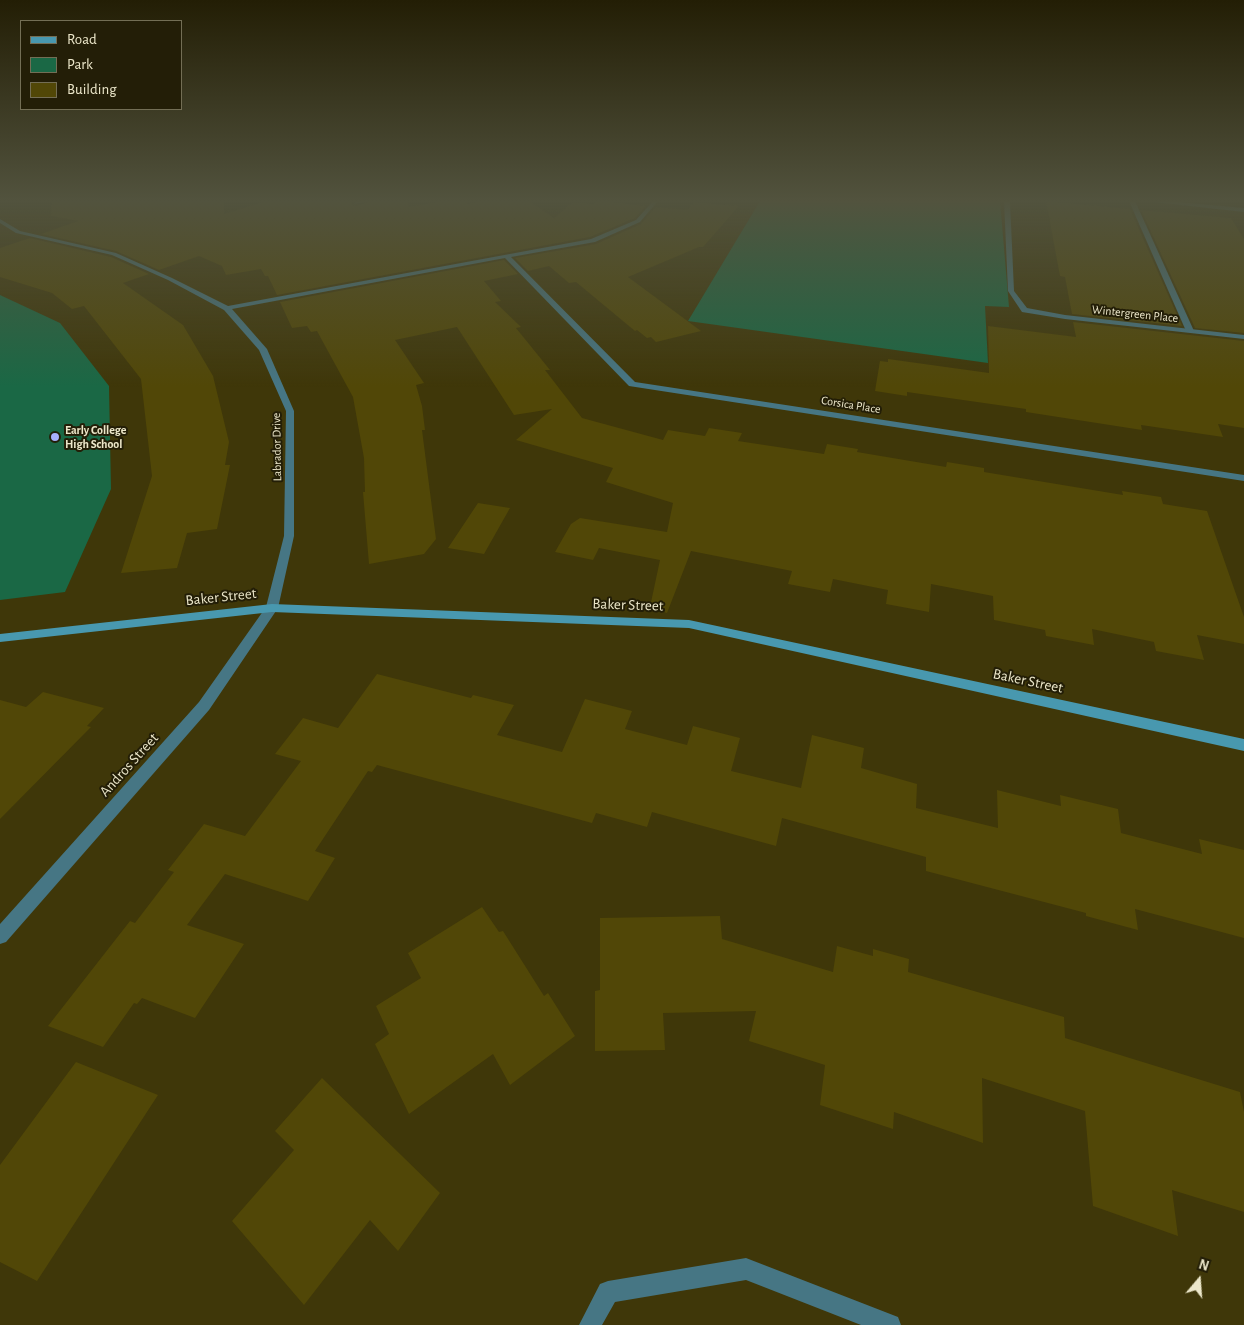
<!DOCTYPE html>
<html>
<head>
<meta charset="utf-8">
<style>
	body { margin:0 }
	#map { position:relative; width:1244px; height:1325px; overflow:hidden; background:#3f3709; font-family:"Alegreya Sans",sans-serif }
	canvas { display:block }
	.legend { position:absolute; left:20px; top:20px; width:162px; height:90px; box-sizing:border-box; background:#231e07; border:1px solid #736e55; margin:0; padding:6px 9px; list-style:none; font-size:15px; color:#ece7ca }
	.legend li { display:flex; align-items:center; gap:10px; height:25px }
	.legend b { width:25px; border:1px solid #736e55 }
	.north { position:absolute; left:1174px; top:1255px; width:50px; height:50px; -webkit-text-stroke:4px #231e07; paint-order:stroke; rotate:18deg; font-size:14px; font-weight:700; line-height:20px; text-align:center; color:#ece7ca }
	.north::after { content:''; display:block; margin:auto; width:18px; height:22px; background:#ece7ca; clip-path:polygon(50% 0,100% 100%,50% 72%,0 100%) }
</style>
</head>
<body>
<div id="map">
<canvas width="1244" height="1325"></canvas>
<ul class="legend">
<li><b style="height:6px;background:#4898af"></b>Road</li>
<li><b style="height:14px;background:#1a6845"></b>Park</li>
<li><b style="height:14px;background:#514707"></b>Building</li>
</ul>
<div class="north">N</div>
</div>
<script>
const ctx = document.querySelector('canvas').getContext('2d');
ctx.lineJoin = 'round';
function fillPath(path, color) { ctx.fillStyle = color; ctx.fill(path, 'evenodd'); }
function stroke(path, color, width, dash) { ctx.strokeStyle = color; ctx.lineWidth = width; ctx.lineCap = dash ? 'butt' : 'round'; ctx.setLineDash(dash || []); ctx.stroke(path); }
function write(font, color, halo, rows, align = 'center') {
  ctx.font = font + ' "Alegreya Sans",sans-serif'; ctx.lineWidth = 4; ctx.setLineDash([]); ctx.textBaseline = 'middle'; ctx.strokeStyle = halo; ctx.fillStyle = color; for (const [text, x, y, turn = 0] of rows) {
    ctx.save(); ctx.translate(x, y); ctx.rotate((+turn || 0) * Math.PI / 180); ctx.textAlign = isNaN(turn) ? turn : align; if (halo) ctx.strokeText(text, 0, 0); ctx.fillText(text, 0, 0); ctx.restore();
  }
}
fillPath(new Path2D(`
	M 760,201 L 1000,201 L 1009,307 L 985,306 L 988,363 L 688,321 Z
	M 0,295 L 60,323 L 109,386 L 111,489 L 65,592 L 0,600 Z`), '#1a6845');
fillPath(new Path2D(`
	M 52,201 L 224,201 L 224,214 L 266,201 L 353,201 L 352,204 L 354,206 L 372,201 L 408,201 L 409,207 L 443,201 L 466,201 L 468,204 L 482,201 L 529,201 L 554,218 L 573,202 L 593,204 L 596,201 L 604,201 L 646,206 L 635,218 L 590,237 L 277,295 L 268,276 L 265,276 L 261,269 L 226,275 L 222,266 L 199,256 L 159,270 L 116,251 L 41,234 L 78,221 L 51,216 Z
	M 1046,201 L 1130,209 L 1182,326 L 1072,314 L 1065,277 L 1060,276 Z
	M 694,202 L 739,206 L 703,247 L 699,247 L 628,277 L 701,331 L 656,342 L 651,337 L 647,338 L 637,330 L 635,331 L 576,282 L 569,283 L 549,266 L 528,271 L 515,258 L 596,244 L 641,224 L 656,207 L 687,210 Z
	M 1141,210 L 1231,218 L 1244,239 L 1244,333 L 1195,328 Z
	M 30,238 L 111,257 L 149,274 L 123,283 L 183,325 L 213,376 L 229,442 L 225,465 L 230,465 L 217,529 L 187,533 L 177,568 L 121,573 L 152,476 L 141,379 L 84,306 L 72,309 L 52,293 L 0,277 L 0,248 Z
	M 504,260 L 518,274 L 484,281 L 501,301 L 495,302 L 521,327 L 516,328 L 550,370 L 545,370 L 582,418 L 663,440 L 668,430 L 705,436 L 709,428 L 742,433 L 738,441 L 824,454 L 827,444 L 858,449 L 857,452 L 946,467 L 947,462 L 984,468 L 984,472 L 1123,495 L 1122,491 L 1161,497 L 1163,504 L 1207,511 L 1244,617 L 1244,644 L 1197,635 L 1204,660 L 1156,651 L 1154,642 L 1092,629 L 1094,645 L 1046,636 L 1045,630 L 994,620 L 993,596 L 931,584 L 929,612 L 886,604 L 888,590 L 833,579 L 830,592 L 788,584 L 792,571 L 691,551 L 667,613 L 650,607 L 660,560 L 599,548 L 593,560 L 555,552 L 571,524 L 580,518 L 667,532 L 673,503 L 606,482 L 613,468 L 516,440 L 552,409 L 514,415 L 457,327 L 395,340 L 424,383 L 416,385 L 422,406 L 425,430 L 422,430 L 436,539 L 424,554 L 369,564 L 363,492 L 365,492 L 364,458 L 353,397 L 317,331 L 311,332 L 307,326 L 292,328 L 280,302 Z
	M 1073,322 L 1244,341 L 1244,428 L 1218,424 L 1223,437 L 1141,425 L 1142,430 L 1026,412 L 1026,409 L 907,392 L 907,396 L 875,391 L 880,361 L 888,362 L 888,359 L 989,373 L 988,326 L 1076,337 Z
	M 478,503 L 510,508 L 484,554 L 448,548 Z
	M 377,674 L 471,698 L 473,695 L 514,705 L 497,735 L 562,752 L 585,699 L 632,711 L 625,729 L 687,745 L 693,726 L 740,738 L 731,771 L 801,788 L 812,735 L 864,748 L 861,768 L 917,784 L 916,808 L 998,828 L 997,790 L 1061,806 L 1060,795 L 1118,809 L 1121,833 L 1202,854 L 1199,839 L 1244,850 L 1244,938 L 1135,909 L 1138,930 L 1086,916 L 1086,913 L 926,871 L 926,857 L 782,818 L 776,846 L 652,812 L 647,827 L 596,813 L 592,823 L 377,765 L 372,772 L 368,771 L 315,851 L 335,858 L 308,901 L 225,874 L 187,925 L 244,944 L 195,1018 L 142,998 L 137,1004 L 134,1003 L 103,1047 L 48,1026 L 130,921 L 135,923 L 174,872 L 168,870 L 204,824 L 245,836 L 301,761 L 275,754 L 303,718 L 338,728 Z
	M 43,692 L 104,708 L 87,726 L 91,727 L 0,819 L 0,700 L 26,707 Z
	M 482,907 L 499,932 L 503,931 L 544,996 L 548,993 L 575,1036 L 510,1085 L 493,1054 L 409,1114 L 375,1044 L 389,1034 L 376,1006 L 421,978 L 408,953 Z
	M 720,916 L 722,939 L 833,972 L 837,946 L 873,956 L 873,949 L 909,959 L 908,972 L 1064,1017 L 1065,1038 L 1240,1092 L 1244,1112 L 1244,1212 L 1172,1190 L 1178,1236 L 1093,1206 L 1085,1111 L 982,1078 L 983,1143 L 894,1112 L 893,1129 L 820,1105 L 825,1065 L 749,1041 L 756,1011 L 663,1013 L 665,1050 L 595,1051 L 595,991 L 600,990 L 600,918 Z
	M 76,1062 L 158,1095 L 37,1281 L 0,1262 L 0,1165 Z
	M 322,1078 L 440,1193 L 398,1251 L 370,1220 L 304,1305 L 232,1221 L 294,1150 L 275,1131 Z`), '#514707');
fillPath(new Path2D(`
	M 1129,201 L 1135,201 L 1194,331 L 1193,333 L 1186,331 Z`), '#467684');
fillPath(new Path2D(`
	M 356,201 L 370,201 L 354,204 Z
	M 653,201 L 658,201 L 640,222 L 595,242 L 511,257 L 635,382 L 1244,475 L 1244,481 L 629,386 L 505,258 L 232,309 L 267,349 L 294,411 L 294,536 L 278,608 L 209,710 L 6,942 L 0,944 L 0,924 L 199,702 L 266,607 L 284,536 L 286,411 L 259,350 L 224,310 L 168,280 L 112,255 L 16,233 L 0,223 L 0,219 L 20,231 L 116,253 L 172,278 L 228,306 L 591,239 L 636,220 Z
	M 1004,201 L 1010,201 L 1014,291 L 1027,308 L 1065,315 L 1244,335 L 1244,339 L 1065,319 L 1022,312 L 1008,291 Z
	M 1144,201 L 1168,201 L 1244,208 L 1244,212 Z
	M 746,1258 L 898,1317 L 901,1325 L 861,1325 L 746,1280 L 615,1302 L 602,1325 L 579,1325 L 600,1284 L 608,1281 Z`), '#467684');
fillPath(new Path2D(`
	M 272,604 L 689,620 L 1244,739 L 1244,751 L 689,628 L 272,612 L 0,642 L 0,634 Z`), '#4898af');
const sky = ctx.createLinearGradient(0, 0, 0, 387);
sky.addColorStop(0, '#231e05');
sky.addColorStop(0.52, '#52533e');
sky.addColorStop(1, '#52533e00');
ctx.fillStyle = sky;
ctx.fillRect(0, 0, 1244, 387);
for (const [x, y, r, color] of [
	[55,437,5,"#a8b0fc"]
]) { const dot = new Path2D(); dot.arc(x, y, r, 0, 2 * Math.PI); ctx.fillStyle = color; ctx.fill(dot); stroke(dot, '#231e07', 2); }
write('12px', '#ece7ca', '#231e07', [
	["Wintergreen Place",1135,314,6],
	["Corsica Place",851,405,9],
	["Labrador Drive",277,447,-91]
]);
write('bold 12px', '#ece7ca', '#231e07', [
	["Early College",65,430],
	["High School",65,444]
], 'left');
write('15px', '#ece7ca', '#231e07', [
	["Baker Street",221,597,-6],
	["Baker Street",628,605,2],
	["Baker Street",1028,681,12],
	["Andros Street",129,765,-48]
]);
</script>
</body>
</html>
